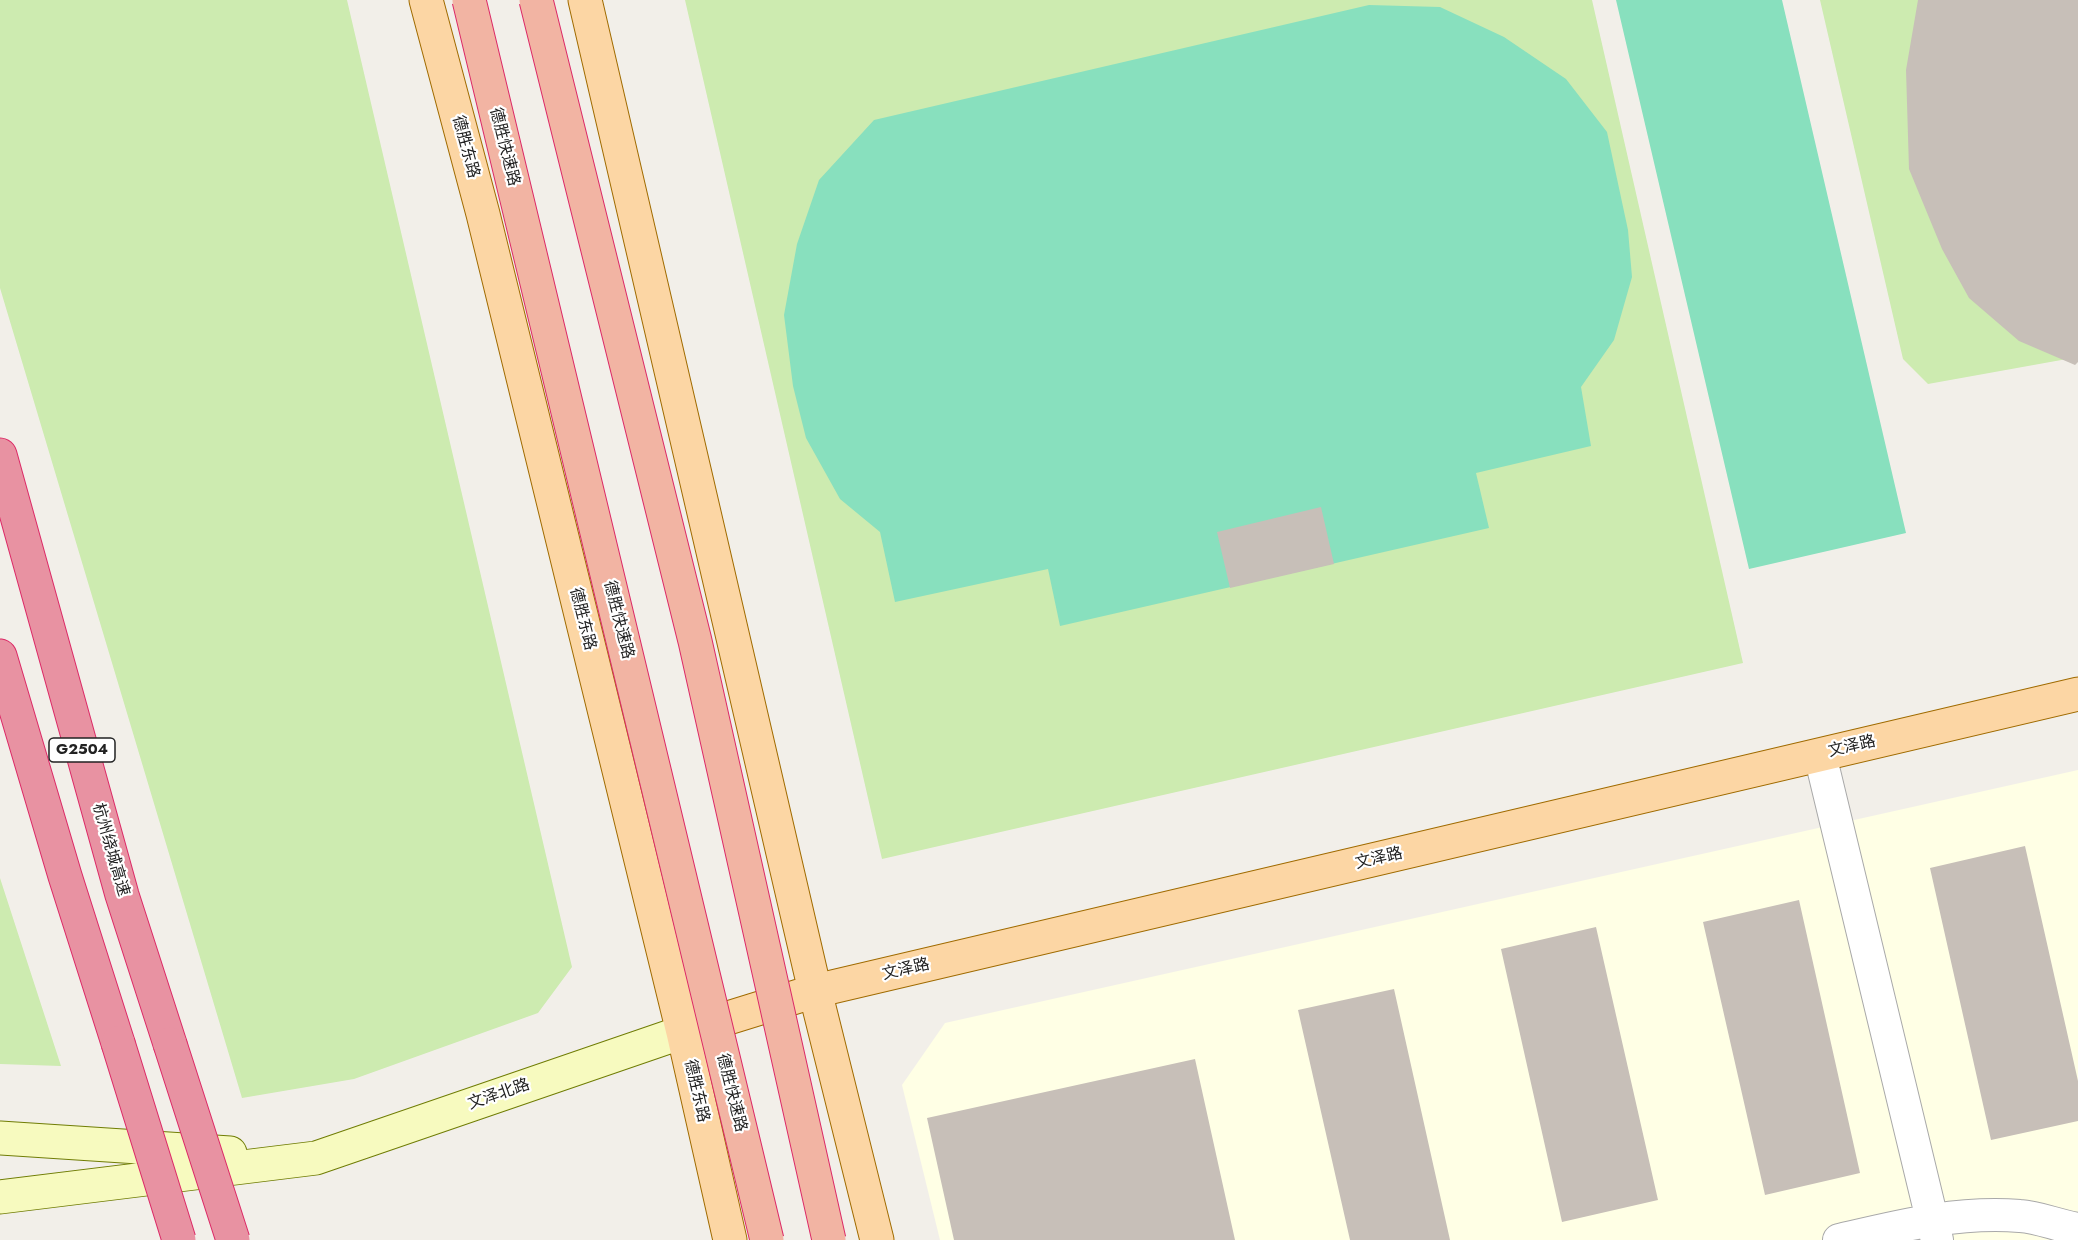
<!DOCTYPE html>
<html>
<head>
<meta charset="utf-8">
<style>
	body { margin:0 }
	canvas { display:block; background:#f2efe9 }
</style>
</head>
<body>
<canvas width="2078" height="1240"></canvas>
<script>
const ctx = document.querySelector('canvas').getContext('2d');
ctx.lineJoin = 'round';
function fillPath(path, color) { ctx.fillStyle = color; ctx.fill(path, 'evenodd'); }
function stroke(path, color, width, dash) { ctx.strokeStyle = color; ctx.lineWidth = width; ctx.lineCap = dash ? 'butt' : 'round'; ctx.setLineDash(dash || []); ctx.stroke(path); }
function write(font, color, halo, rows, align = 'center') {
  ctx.font = font + ' Jost,"Noto Sans SC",sans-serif'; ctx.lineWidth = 4.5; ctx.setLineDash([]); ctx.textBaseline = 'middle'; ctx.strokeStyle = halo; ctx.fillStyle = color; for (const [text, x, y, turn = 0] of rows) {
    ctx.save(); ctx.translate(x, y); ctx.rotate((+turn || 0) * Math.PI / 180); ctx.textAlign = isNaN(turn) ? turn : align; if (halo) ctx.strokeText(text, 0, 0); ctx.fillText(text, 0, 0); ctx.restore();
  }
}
fillPath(new Path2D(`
	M 2078,770 L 2078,1240 L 940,1240 L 902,1085 L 945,1023 Z`), '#ffffe5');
fillPath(new Path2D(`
	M 0,0 L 347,0 L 572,967 L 538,1013 L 354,1079 L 242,1098 L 0,288 Z
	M 685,0 L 1592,0 L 1743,663 L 882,859 Z
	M 1820,0 L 2078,0 L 2078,357 L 1928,384 L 1903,359 Z
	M 0,878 L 61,1066 L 0,1064 Z`), '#cdebb0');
fillPath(new Path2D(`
	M 1616,0 L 1782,0 L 1906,533 L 1749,569 Z
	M 1369,5 L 1440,7 L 1504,37 L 1566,79 L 1607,132 L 1628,230 L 1632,277 L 1614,340 L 1581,387 L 1591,446 L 1476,473 L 1489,528 L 1060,626 L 1048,569 L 895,602 L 880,532 L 840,499 L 806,438 L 793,386 L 784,315 L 797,244 L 819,180 L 874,120 Z`), '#88e0be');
fillPath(new Path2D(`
	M 1918,0 L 2078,0 L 2078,362 L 2075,365 L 2019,341 L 1969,298 L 1942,249 L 1909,169 L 1906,70 Z
	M 1321,507 L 1334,564 L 1230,588 L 1217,532 Z
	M 2025,846 L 2078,1081 L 2078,1121 L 1991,1140 L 1930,868 Z
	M 1799,900 L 1860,1173 L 1765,1195 L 1703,922 Z
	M 1596,927 L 1658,1200 L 1562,1222 L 1501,949 Z
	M 1394,989 L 1450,1240 L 1350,1240 L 1298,1010 Z
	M 1195,1059 L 1235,1240 L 954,1240 L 927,1118 Z`), '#c7bfb8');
const minor = new Path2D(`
	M 1820,755 L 1937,1240
	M 1839,1240 C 1899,1226 1957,1211 2020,1216 C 2039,1217 2058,1226 2078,1229`);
const secondary = new Path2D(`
	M 0,1138 L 230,1153
	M 0,1197 L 316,1158 L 683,1032`);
const primary = new Path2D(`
	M 426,0 L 483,214 L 683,1032 L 730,1240
	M 585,0 L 815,991 L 877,1240
	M 683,1032 L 815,991 L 2078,694`);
const motorway = new Path2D(`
	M 0,455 L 122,895 L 170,1044
	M 0,656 L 65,876 L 118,1043`);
stroke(minor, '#a9a9a9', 34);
stroke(secondary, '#707d05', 35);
stroke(primary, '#a06b00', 35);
stroke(motorway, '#dc2a67', 35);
stroke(minor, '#fff', 32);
stroke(secondary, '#f7fabf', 33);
stroke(primary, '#fcd6a4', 33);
stroke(motorway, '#e892a2', 33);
const trunkBridge = new Path2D(`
	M 469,0 L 767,1240
	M 536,0 L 695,641 L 829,1240`);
const motorwayBridge = new Path2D(`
	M 118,1043 L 179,1240
	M 170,1044 L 233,1240`);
stroke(trunkBridge, '#dc2a67', 35, []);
stroke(motorwayBridge, '#dc2a67', 35, []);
stroke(trunkBridge, '#f2b4a3', 33);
stroke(motorwayBridge, '#e892a2', 33);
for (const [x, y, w] of [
	[82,750,66]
]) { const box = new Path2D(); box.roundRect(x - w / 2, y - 12, w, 24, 4.5); ctx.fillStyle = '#fff'; ctx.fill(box); stroke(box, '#222', 1.5); }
write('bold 15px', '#222', null, [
	["G2504",82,750]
]);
write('16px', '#222', '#fff', [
	["德胜东路",465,147,75],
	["德胜快速路",504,147,76],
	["德胜东路",582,619,76],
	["德胜快速路",618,620,76],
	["文泽路",1852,747,-13],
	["杭州绕城高速",110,850,74],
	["文泽路",1379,859,-13],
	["文泽路",906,970,-13],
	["德胜东路",696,1091,77],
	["德胜快速路",731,1093,76],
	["文泽北路",499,1095,-19]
]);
</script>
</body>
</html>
